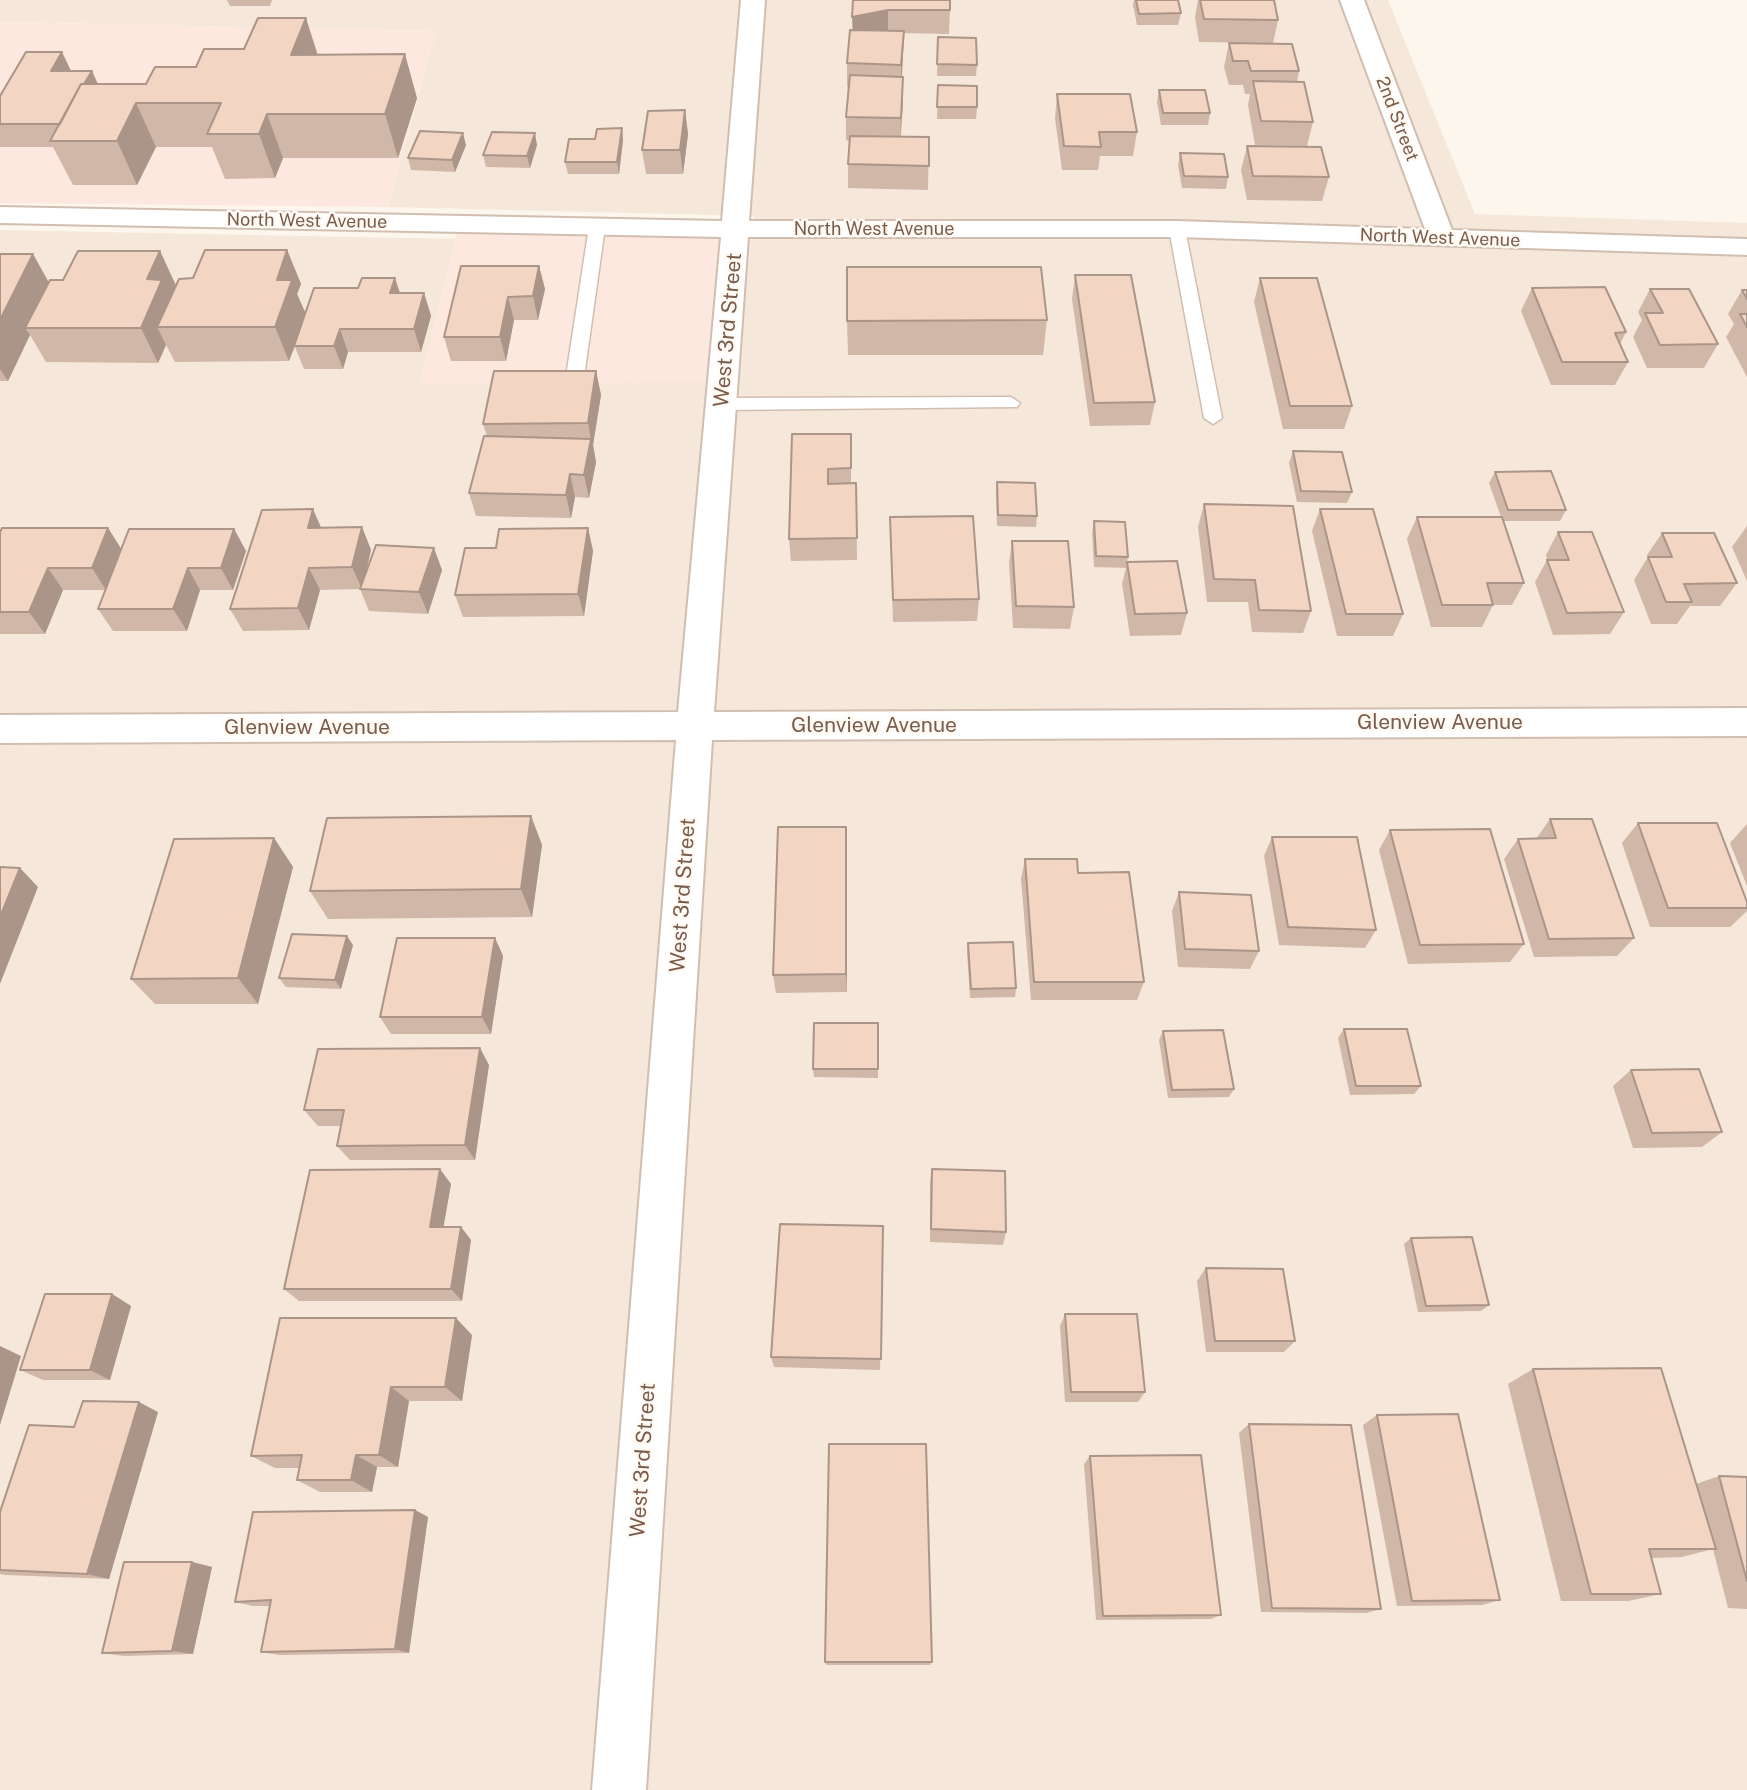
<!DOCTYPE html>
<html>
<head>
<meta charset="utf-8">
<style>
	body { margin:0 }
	canvas { display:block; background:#fdf6ec }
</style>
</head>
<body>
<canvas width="1747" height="1790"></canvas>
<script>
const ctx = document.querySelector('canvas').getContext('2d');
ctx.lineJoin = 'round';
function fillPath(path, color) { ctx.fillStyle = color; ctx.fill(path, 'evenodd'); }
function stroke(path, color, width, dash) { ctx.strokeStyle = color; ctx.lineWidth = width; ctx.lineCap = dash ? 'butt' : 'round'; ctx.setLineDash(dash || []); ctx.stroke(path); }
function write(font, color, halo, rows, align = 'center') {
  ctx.font = font + ' "Public Sans",sans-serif'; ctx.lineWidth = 5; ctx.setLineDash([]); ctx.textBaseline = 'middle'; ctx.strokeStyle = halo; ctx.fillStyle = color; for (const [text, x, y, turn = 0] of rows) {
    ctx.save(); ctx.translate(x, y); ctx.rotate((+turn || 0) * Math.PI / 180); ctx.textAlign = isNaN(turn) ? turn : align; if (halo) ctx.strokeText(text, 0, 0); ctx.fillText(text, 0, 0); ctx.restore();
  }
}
fillPath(new Path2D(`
	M 0,0 L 1388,0 L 1475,214 L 1747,223 L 1747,1790 L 0,1790 L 0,230 L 456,239 L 420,383 L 736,381 L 754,216 L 388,207 L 436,31 L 0,22 Z`), '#f5e8da');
fillPath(new Path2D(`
	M 0,22 L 436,31 L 388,207 L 0,203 Z
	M 458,228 L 752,234 L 736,382 L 420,384 Z`), '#fde8e0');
const service = new Path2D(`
	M 597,222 L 605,227 L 585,370 L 576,376 L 567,370 L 589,227 Z
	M 1177,224 L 1185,229 L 1222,418 L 1213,424 L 1204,418 L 1169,229 Z
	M 1011,397 L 1020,403 L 1017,407 L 721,410 L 712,404 L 721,398 Z`);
const minor = new Path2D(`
	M 741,0 L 765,0 L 749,221 L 1177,221 L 1425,229 L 1340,0 L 1364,0 L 1452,230 L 1747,239 L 1747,255 L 1177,237 L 748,237 L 714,712 L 1747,708 L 1747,736 L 712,740 L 646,1790 L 592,1790 L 676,740 L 0,743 L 0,715 L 678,712 L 721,237 L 0,223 L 0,207 L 722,221 Z`);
stroke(service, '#d1beb0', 3);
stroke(minor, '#d1beb0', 4);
fillPath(service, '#fff');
fillPath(minor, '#fff');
fillPath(new Path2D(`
	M 227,0 L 272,0 L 270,6 L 230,6 Z
	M 853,0 L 950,10 L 949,34 L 904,33 L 902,77 L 903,77 L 903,100 L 901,136 L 929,137 L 928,190 L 848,188 L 848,164 L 849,141 L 846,140 L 846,117 L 848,87 L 847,87 L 847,63 L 853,30 Z
	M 1134,0 L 1178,0 L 1181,13 L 1178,25 L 1137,25 L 1133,5 Z
	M 1198,0 L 1274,0 L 1278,20 L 1273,43 L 1199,42 L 1195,17 Z
	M 938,37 L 977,65 L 976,76 L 937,76 Z
	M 1229,43 L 1299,71 L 1297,82 L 1313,122 L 1307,146 L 1255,145 L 1248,105 L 1250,94 L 1245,94 L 1243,85 L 1229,85 L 1224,67 Z
	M 318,55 L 417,98 L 398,158 L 283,158 L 275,178 L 225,179 L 212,147 L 156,147 L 137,185 L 73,185 L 53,147 L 0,147 L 0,96 L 71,71 L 92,71 L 98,84 L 146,84 L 196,67 Z
	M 938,85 L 977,107 L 976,119 L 937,119 Z
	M 1159,90 L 1210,113 L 1208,125 L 1161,125 L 1157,102 Z
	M 1057,94 L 1137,132 L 1133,156 L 1100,156 L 1098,170 L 1062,170 L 1055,118 Z
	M 685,110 L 688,134 L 683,174 L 646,174 L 642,150 Z
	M 622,128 L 623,140 L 619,174 L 568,174 L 565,162 L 595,139 Z
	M 466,145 L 455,172 L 411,170 L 408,158 Z
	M 537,145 L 530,168 L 486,167 L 483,155 Z
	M 1247,146 L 1329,177 L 1322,201 L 1247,200 L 1241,170 Z
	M 1180,153 L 1228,177 L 1226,189 L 1182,188 L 1178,165 Z
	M 287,250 L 301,284 L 297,294 L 305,314 L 400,293 L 424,293 L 431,316 L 421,352 L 348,352 L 343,369 L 304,369 L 295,347 L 289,361 L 175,362 L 166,345 L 158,363 L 46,362 L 30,335 L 8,381 L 0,381 L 0,254 L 49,283 L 63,280 L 160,251 L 176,285 L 193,278 Z
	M 539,266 L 545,289 L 538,320 L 514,320 L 506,361 L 451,361 L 444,337 Z
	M 1075,275 L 1155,402 L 1150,425 L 1090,426 L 1072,299 Z
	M 1260,278 L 1352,406 L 1344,429 L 1283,429 L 1254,302 Z
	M 1532,288 L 1626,332 L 1620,344 L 1628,362 L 1615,385 L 1551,385 L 1521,311 Z
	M 1650,289 L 1718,344 L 1704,368 L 1647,368 L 1633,337 L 1642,320 L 1638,312 Z
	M 1742,290 L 1747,290 L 1747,377 L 1726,337 L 1734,324 L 1728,314 Z
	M 1047,320 L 1043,355 L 848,355 L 847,321 Z
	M 596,371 L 601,395 L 593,445 L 596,462 L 589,498 L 575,497 L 571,518 L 476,516 L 469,493 L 487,436 L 483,424 Z
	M 792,434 L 851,434 L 851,483 L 856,483 L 857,560 L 791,561 L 789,539 Z
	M 1293,451 L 1352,492 L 1347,503 L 1297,502 L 1289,463 Z
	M 1495,472 L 1566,510 L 1560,521 L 1504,521 L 1524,583 L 1512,605 L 1493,605 L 1482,627 L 1431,627 L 1407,539 L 1417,517 L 1501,517 L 1489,483 Z
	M 997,482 L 1037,516 L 1036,527 L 997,526 L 996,494 Z
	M 1204,504 L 1311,611 L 1303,633 L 1252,632 L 1248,602 L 1207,602 L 1198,527 Z
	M 1320,509 L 1403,614 L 1393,636 L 1337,636 L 1312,531 Z
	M 890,517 L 979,599 L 977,621 L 893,622 Z
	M 1094,521 L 1128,557 L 1127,562 L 1187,613 L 1181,635 L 1130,636 L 1122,584 L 1126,568 L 1094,567 L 1092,533 Z
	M 1747,526 L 1747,581 L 1732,547 Z
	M 362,527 L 371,550 L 366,573 L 442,570 L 428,614 L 369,611 L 360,589 L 320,590 L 309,630 L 243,631 L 230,609 L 321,528 Z
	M 108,528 L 121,550 L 234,529 L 246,551 L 233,590 L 200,590 L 187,631 L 113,631 L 98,609 L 105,590 L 63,590 L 45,634 L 0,634 L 0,532 Z
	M 588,528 L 593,551 L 584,616 L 463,617 L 455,595 L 496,548 Z
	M 1558,532 L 1624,612 L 1610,634 L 1553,635 L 1535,582 L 1547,560 L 1546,555 Z
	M 1662,533 L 1737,583 L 1720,606 L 1690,606 L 1677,624 L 1651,624 L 1634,580 L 1648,557 L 1647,555 Z
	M 1012,541 L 1074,607 L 1070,629 L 1013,628 L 1009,563 Z
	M 531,816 L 542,845 L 532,917 L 328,919 L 310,891 Z
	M 1550,819 L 1634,938 L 1617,956 L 1534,957 L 1504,859 L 1518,839 L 1536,839 Z
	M 1638,823 L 1747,902 L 1747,911 L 1730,927 L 1650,927 L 1622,843 Z
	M 1747,824 L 1747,886 L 1730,843 Z
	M 1390,830 L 1524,944 L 1510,962 L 1408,964 L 1379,850 Z
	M 1272,837 L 1376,930 L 1365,948 L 1279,945 L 1264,856 Z
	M 274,838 L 293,867 L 258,1004 L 155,1004 L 131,979 Z
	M 847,846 L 847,992 L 776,993 L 773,975 Z
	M 1025,859 L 1078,873 L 1144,982 L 1137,1000 L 1031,1000 L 1021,879 Z
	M 1179,892 L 1259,951 L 1250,969 L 1178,967 L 1172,911 Z
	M 495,938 L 503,956 L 491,1034 L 391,1034 L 380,1017 Z
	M 968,943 L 1016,988 L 1015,997 L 970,998 L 967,952 Z
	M 353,945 L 341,989 L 286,987 L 279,978 Z
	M 878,1023 L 878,1078 L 814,1077 L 813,1069 Z
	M 1344,1029 L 1421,1086 L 1414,1094 L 1350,1095 L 1338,1038 Z
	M 1163,1031 L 1234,1089 L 1229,1097 L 1168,1098 L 1159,1040 Z
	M 489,1065 L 475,1160 L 350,1160 L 337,1146 L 341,1126 L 318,1126 L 304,1110 Z
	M 1631,1070 L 1722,1132 L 1702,1147 L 1633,1148 L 1613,1086 Z
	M 932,1169 L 1006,1232 L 1003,1245 L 930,1242 L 930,1183 Z
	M 451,1184 L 443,1227 L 461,1227 L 471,1240 L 462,1301 L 299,1301 L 284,1289 Z
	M 883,1226 L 880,1370 L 774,1367 L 771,1357 Z
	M 1411,1238 L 1489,1305 L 1481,1311 L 1418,1312 L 1404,1244 Z
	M 1206,1268 L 1295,1341 L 1284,1352 L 1206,1352 L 1197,1281 Z
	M 112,1294 L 131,1306 L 110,1380 L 43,1380 L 20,1370 Z
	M 1065,1314 L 1145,1392 L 1138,1402 L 1065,1402 L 1060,1326 Z
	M 472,1335 L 462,1401 L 409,1401 L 398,1467 L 377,1467 L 372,1492 L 320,1492 L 297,1480 L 300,1468 L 275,1468 L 251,1456 Z
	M 1533,1369 L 1696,1484 L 1719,1476 L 1747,1477 L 1747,1609 L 1728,1608 L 1713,1549 L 1682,1557 L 1652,1558 L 1661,1594 L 1628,1601 L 1561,1601 L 1508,1384 Z
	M 158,1412 L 109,1579 L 6,1575 L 0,1574 L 0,1512 L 74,1427 Z
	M 1377,1415 L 1500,1600 L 1482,1605 L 1397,1606 L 1363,1425 Z
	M 1249,1424 L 1381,1609 L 1366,1613 L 1261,1612 L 1239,1433 Z
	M 1090,1456 L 1221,1615 L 1211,1619 L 1096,1620 L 1084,1464 Z
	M 415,1510 L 428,1517 L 409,1653 L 279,1655 L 261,1652 L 270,1606 L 253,1606 L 235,1602 Z
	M 192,1562 L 212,1567 L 193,1654 L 124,1656 L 102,1653 Z
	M 825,1662 L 932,1662 L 930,1665 L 827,1665 Z`), '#d1b7a8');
fillPath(new Path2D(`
	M 888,10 L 888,33 L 853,40 L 852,17 Z
	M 306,18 L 320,62 L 291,55 Z
	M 904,31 L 903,54 L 901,88 L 901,65 Z
	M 62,52 L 73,75 L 51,71 Z
	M 405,54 L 417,98 L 398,158 L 385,114 Z
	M 92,71 L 102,94 L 63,124 Z
	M 903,77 L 903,100 L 900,142 L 901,118 Z
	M 136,103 L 156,147 L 137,185 L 117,141 Z
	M 685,110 L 688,134 L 683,174 L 680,150 Z
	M 267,114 L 283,158 L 275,178 L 259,134 Z
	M 622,128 L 623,140 L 619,174 L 617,162 Z
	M 463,133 L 466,145 L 455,172 L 452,160 Z
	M 535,133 L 537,145 L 530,168 L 527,156 Z
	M 287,250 L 301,284 L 297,294 L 306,314 L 289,361 L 275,327 L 277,280 Z
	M 160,251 L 176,286 L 157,327 L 166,345 L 158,363 L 141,328 L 147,279 Z
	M 33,254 L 52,288 L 25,328 L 30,335 L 8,381 L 0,369 L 0,320 Z
	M 539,266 L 545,289 L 538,320 L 533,296 Z
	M 395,278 L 403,302 L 390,293 Z
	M 424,293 L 431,316 L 421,352 L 414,329 Z
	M 508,297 L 514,320 L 506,361 L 500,337 Z
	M 340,329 L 348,352 L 343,369 L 334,346 Z
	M 596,371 L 601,395 L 593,445 L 596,462 L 589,498 L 584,475 L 591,440 L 588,423 Z
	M 570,474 L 575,497 L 571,518 L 566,495 Z
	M 313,509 L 323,532 L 308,528 Z
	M 362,527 L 371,550 L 362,589 L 352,567 Z
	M 108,528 L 122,550 L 106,590 L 92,568 Z
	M 588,528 L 593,551 L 584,616 L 578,594 Z
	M 234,529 L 246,551 L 233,590 L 221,568 Z
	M 434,548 L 442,570 L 428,614 L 419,592 Z
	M 48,568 L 63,590 L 45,634 L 29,612 Z
	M 188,568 L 200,590 L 187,631 L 173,609 Z
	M 309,568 L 320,590 L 309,630 L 298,608 Z
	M 531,816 L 542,845 L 532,917 L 521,889 Z
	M 846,827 L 847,846 L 847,992 L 846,974 Z
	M 274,838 L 293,867 L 258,1004 L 238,978 Z
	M 20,868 L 38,887 L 0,984 L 0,917 Z
	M 347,936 L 353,945 L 341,989 L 335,980 Z
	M 495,938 L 503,956 L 491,1034 L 482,1017 Z
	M 480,1048 L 489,1065 L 475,1160 L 465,1145 Z
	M 440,1169 L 451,1184 L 441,1241 L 430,1227 Z
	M 461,1227 L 471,1240 L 462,1301 L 451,1289 Z
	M 112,1294 L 131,1306 L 110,1380 L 90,1370 Z
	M 456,1318 L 472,1335 L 462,1401 L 445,1387 Z
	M 0,1346 L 21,1356 L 0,1425 Z
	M 391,1387 L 409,1401 L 398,1467 L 379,1455 Z
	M 139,1402 L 158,1412 L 109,1579 L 87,1574 Z
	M 356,1455 L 377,1467 L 372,1492 L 351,1480 Z
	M 415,1510 L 428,1517 L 409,1653 L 395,1649 Z
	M 192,1562 L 212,1567 L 193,1654 L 172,1651 Z`), '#aa9588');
const building = new Path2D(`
	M 853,0 L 950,0 L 950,10 L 888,10 L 852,17 Z
	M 1136,0 L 1178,0 L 1181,13 L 1139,14 Z
	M 1200,0 L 1274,0 L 1278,20 L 1204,19 Z
	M 258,18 L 306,18 L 291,55 L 405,54 L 385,114 L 267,114 L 259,134 L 207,134 L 221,103 L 136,103 L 117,141 L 50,141 L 81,84 L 146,84 L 155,67 L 196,67 L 204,49 L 244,49 Z
	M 850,30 L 904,31 L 901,65 L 847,63 Z
	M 938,37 L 976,38 L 977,65 L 937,64 Z
	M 1229,43 L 1292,44 L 1299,71 L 1251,71 L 1248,61 L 1233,61 Z
	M 26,52 L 62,52 L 51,71 L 92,71 L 84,84 L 81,84 L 60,124 L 0,124 L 0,96 Z
	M 850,75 L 903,77 L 901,118 L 846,117 Z
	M 1253,81 L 1304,82 L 1313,122 L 1261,121 Z
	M 938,85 L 977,86 L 977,107 L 937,107 Z
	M 1159,90 L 1205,90 L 1210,113 L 1163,113 Z
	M 1057,94 L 1130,94 L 1137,132 L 1099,132 L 1101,147 L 1064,146 Z
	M 685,110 L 680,150 L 642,150 L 648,111 Z
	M 622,128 L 617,162 L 565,162 L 569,139 L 595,139 L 597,129 Z
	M 420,131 L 463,133 L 452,160 L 408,158 Z
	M 492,132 L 535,133 L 527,156 L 483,155 Z
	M 850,136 L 929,137 L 929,166 L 848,164 Z
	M 1247,146 L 1321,147 L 1329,177 L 1253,176 Z
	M 1180,153 L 1224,154 L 1228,177 L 1184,176 Z
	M 205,250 L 287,250 L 277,280 L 292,280 L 275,327 L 157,327 L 179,279 L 193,278 Z
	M 78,251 L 160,251 L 147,279 L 162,280 L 141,328 L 25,328 L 50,280 L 63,280 Z
	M 0,254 L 33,254 L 0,320 Z
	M 461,266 L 539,266 L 533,296 L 508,297 L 500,337 L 444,337 Z
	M 847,267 L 1041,267 L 1047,320 L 847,321 Z
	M 1075,275 L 1131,275 L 1155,402 L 1094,403 Z
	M 362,278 L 395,278 L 390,293 L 424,293 L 414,329 L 340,329 L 334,346 L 294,346 L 314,288 L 358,288 Z
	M 1260,278 L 1317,278 L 1352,406 L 1290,406 Z
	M 1605,287 L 1626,332 L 1615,333 L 1628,362 L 1562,362 L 1532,288 Z
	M 1650,289 L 1689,289 L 1718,344 L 1660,345 L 1645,313 L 1663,313 Z
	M 1742,290 L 1747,290 L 1747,299 Z
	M 1740,314 L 1747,314 L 1747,327 Z
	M 494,371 L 596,371 L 588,423 L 483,424 Z
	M 792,434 L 851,434 L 851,468 L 828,469 L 828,484 L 856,483 L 857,538 L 789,539 Z
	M 484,436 L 591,439 L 584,475 L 570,474 L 566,495 L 469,493 Z
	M 1293,451 L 1342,452 L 1352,492 L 1301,491 Z
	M 1551,471 L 1566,510 L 1508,510 L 1495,472 Z
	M 997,482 L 1035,483 L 1037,516 L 998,515 Z
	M 1204,504 L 1293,506 L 1311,611 L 1259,610 L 1255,580 L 1214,579 Z
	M 313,509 L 308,528 L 362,527 L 352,567 L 309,568 L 298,608 L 230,609 L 262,510 Z
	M 1320,509 L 1373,509 L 1403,614 L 1346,614 Z
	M 973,516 L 979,599 L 893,600 L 890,517 Z
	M 1417,517 L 1502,517 L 1524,583 L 1487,583 L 1493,605 L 1442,605 Z
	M 1094,521 L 1125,522 L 1128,557 L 1096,556 Z
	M 2,528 L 108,528 L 92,568 L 48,568 L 29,612 L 0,612 L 0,532 Z
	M 588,528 L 578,594 L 455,595 L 465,548 L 496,548 L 499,529 Z
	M 129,529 L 234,529 L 221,568 L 188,568 L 173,609 L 98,609 Z
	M 1558,532 L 1592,532 L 1624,612 L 1567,613 L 1547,560 L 1569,560 Z
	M 1662,533 L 1714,533 L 1737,583 L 1684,584 L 1692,602 L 1666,602 L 1648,557 L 1672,557 Z
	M 1012,541 L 1068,541 L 1074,607 L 1016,606 Z
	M 376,545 L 434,548 L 419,592 L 360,589 Z
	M 1177,561 L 1187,613 L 1135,614 L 1127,562 Z
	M 531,816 L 521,889 L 310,891 L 327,818 Z
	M 1550,819 L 1592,819 L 1634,938 L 1549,939 L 1518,839 L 1556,838 Z
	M 1638,823 L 1717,823 L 1747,902 L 1747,908 L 1668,908 Z
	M 778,827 L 846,827 L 846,974 L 773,975 Z
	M 1490,829 L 1524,944 L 1420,945 L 1390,830 Z
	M 1272,837 L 1357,837 L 1376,930 L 1288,927 Z
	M 274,838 L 238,978 L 131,979 L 174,839 Z
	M 1025,859 L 1077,859 L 1078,873 L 1129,872 L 1144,982 L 1034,982 Z
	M 0,867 L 20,868 L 0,917 Z
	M 1179,892 L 1251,895 L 1259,951 L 1185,949 Z
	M 292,934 L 347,936 L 335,980 L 279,978 Z
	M 397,938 L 495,938 L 482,1017 L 380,1017 Z
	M 1013,942 L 1016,988 L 971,989 L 968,943 Z
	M 814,1023 L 878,1023 L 878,1069 L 813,1069 Z
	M 1344,1029 L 1407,1029 L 1421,1086 L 1356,1086 Z
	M 1223,1030 L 1234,1089 L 1172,1090 L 1163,1031 Z
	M 480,1048 L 465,1145 L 337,1146 L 344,1110 L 304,1110 L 318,1049 Z
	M 1699,1069 L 1722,1132 L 1652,1133 L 1631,1070 Z
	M 440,1169 L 430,1227 L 461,1227 L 451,1289 L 284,1289 L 310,1170 Z
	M 932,1169 L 1005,1171 L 1006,1232 L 931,1229 Z
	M 780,1224 L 883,1226 L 881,1359 L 771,1357 Z
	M 1472,1237 L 1489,1305 L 1426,1306 L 1411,1238 Z
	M 1206,1268 L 1283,1269 L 1295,1341 L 1215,1341 Z
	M 45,1294 L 112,1294 L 90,1370 L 20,1370 Z
	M 1065,1314 L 1137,1314 L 1145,1392 L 1071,1392 Z
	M 280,1318 L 456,1318 L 445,1387 L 391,1387 L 379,1455 L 356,1455 L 351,1480 L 297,1480 L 302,1455 L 251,1456 Z
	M 1661,1368 L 1716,1549 L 1649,1549 L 1661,1594 L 1591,1594 L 1533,1369 Z
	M 83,1401 L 139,1402 L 87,1574 L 0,1570 L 0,1512 L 29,1425 L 74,1427 Z
	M 1458,1414 L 1500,1600 L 1412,1601 L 1377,1415 Z
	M 1249,1424 L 1351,1425 L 1381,1609 L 1272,1608 Z
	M 829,1444 L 926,1444 L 932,1662 L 825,1662 Z
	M 1201,1455 L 1221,1615 L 1103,1616 L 1090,1456 Z
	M 1719,1476 L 1747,1477 L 1747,1581 Z
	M 415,1510 L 395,1649 L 261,1652 L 271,1600 L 235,1602 L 253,1512 Z
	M 124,1562 L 192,1562 L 172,1651 L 102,1653 Z`);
fillPath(building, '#f3d5c3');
stroke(building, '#aa9588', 2);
write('18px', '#7a5c4d', '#fffaf3', [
	["2nd Street",1397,119,69],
	["North West Avenue",307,221,1],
	["North West Avenue",874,229],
	["North West Avenue",1440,238,2]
]);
write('21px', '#7a5c4d', '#fffaf3', [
	["West 3rd Street",728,330,-85],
	["Glenview Avenue",1440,723],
	["Glenview Avenue",874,726],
	["Glenview Avenue",307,728],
	["West 3rd Street",683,895,-86],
	["West 3rd Street",643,1460,-86]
]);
</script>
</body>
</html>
